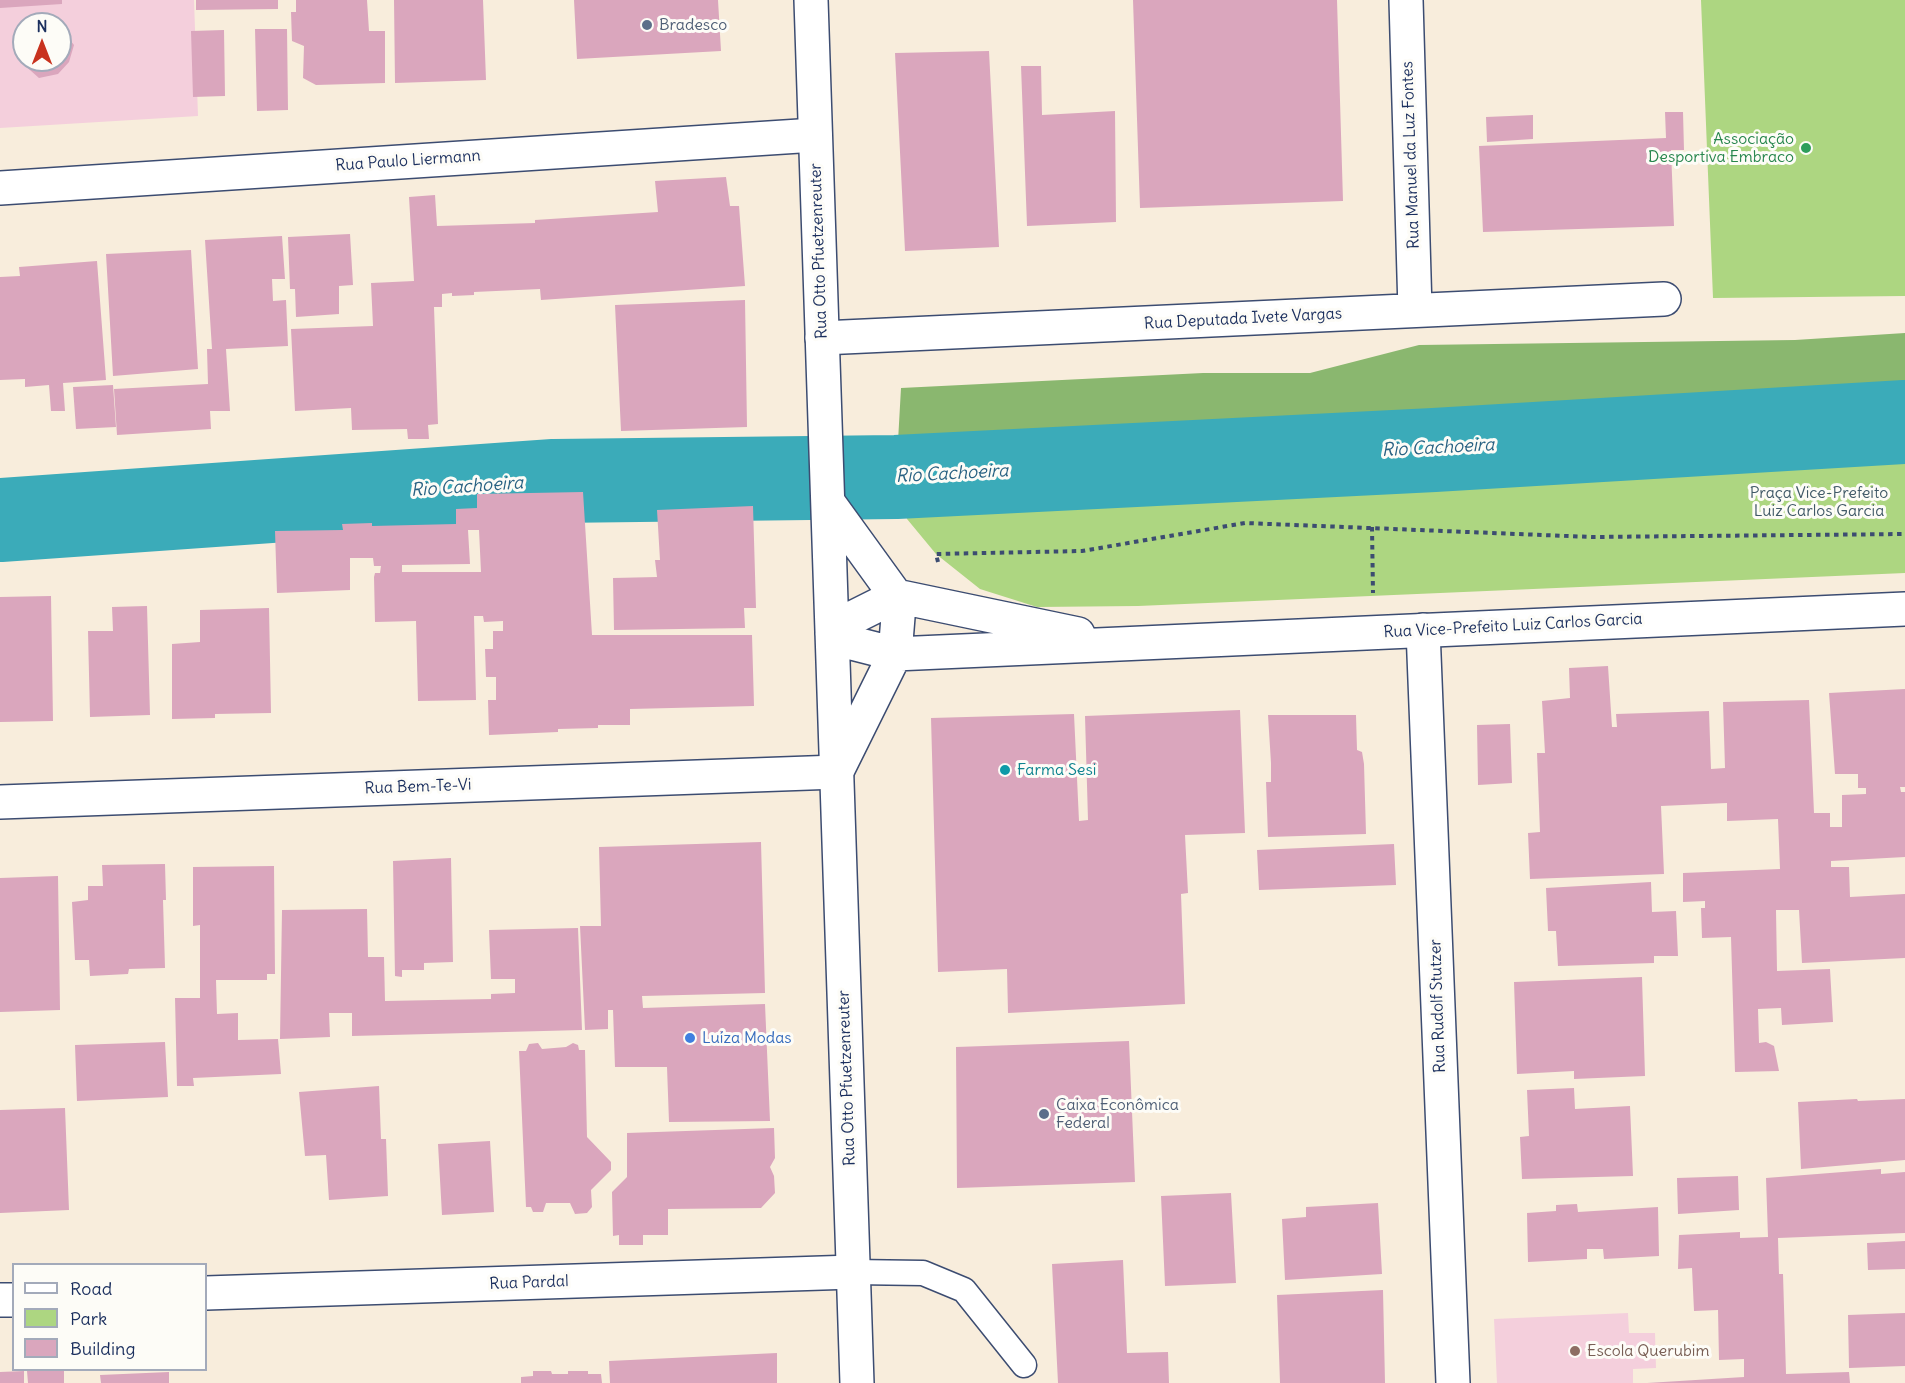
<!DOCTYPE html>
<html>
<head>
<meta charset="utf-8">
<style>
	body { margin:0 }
	#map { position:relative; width:1905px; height:1383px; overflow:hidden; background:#f8eddc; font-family:Delius,sans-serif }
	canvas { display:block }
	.legend { position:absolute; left:12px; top:1263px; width:195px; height:108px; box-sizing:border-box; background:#fdfcf7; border:2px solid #a3aaba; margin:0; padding:8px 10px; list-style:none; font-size:18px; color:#1b2f5e }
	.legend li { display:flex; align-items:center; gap:12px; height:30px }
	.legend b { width:30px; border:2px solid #a3aaba }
	.north { position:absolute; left:12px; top:12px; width:60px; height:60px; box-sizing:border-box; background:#fdfcf7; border:2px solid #a3aaba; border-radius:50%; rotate:0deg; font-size:16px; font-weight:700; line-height:24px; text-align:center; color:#1b2f5e }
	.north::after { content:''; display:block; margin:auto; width:21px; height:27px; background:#c8321e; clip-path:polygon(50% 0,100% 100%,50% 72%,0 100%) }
</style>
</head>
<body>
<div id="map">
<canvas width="1905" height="1383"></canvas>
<ul class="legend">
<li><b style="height:8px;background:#fff"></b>Road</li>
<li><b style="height:16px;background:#add681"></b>Park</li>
<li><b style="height:16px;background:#daa6bd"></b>Building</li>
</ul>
<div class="north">N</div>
</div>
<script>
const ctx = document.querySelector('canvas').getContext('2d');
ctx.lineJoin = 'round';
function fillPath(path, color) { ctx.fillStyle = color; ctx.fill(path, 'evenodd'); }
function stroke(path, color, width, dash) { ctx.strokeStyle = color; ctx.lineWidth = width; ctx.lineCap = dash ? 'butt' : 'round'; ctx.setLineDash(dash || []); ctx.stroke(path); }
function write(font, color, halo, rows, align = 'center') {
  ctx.font = font + ' Delius,sans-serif'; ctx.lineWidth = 6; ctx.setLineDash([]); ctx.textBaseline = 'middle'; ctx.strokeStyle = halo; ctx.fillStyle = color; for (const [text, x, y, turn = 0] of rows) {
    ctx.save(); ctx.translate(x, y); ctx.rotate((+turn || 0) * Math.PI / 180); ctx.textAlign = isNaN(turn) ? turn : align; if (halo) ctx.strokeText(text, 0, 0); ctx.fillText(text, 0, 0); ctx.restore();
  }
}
fillPath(new Path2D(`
	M 0,0 L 194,0 L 198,116 L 0,128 ZM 24,24 L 60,24 L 60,60 L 24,60 Z
	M 1628,1313 L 1629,1333 L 1655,1333 L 1656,1368 L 1633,1369 L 1633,1383 L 1497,1383 L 1494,1319 Z`), '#f4cfdc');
fillPath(new Path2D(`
	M 1701,0 L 1905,0 L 1905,296 L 1713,298 Z
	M 1905,422 L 1905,573 L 1138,606 L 1037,607 L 980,589 L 936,554 L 907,519 L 896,477 L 1434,450 Z`), '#add681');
fillPath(new Path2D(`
	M 1905,333 L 1905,422 L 1434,450 L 896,477 L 901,388 L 1203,373 L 1310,373 L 1419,345 L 1795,340 Z`), '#8ab76f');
stroke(new Path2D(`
	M 0,520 L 554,481 L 896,477 L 1434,450 L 1905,422`), '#3babb9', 84);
fillPath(new Path2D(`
	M 0,0 L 62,0 L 62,4 L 0,8 Z
	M 196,0 L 278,0 L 278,9 L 196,10 Z
	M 296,0 L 367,0 L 369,31 L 385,31 L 385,83 L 316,85 L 303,78 L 304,46 L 292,41 L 291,12 L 296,12 Z
	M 394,0 L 483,0 L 486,80 L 395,83 Z
	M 574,0 L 718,0 L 721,51 L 577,59 Z
	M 1133,0 L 1337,0 L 1343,201 L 1140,208 Z
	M 60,28 L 74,45 L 69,62 L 58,74 L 39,78 L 22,63 L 21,38 L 24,36 L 24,60 L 60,60 Z
	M 255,29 L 287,29 L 288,110 L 257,111 Z
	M 224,30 L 225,96 L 193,97 L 191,31 Z
	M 989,51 L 999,247 L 905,251 L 895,53 Z
	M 1021,66 L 1041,66 L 1042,115 L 1115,111 L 1116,222 L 1027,226 Z
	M 1665,112 L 1683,112 L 1684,150 L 1671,150 L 1674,226 L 1483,232 L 1479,146 L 1666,138 Z
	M 1533,115 L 1533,139 L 1487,142 L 1486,117 Z
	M 726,177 L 730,206 L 739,206 L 745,286 L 541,300 L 540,289 L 474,292 L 474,295 L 452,296 L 452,293 L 442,294 L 442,307 L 434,307 L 438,424 L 428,425 L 429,439 L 408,439 L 407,429 L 352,430 L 351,408 L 295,411 L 291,329 L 373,326 L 371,283 L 414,281 L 409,197 L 435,195 L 437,226 L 535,223 L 535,220 L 658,212 L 655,181 Z
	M 350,234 L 353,285 L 339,286 L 339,314 L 296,317 L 295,289 L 290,289 L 288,237 Z
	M 282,236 L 285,279 L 272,279 L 273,301 L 286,300 L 288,346 L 226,349 L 230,411 L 210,411 L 211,429 L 117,435 L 114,389 L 208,384 L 207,349 L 212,349 L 205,240 Z
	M 191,250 L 198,369 L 113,376 L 106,254 Z
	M 97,261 L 106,380 L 63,383 L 65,411 L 51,411 L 49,385 L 25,387 L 25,379 L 0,380 L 0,277 L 20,276 L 19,267 Z
	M 745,300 L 747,427 L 621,431 L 615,305 Z
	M 113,385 L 116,427 L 76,429 L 73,387 Z
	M 583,492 L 592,635 L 752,635 L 754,706 L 630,709 L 630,725 L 598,725 L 598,728 L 558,729 L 558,732 L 489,735 L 488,700 L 496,700 L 496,677 L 486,677 L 485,649 L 493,649 L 493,631 L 503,631 L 503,621 L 484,622 L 483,616 L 474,616 L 476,700 L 418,701 L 416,621 L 375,622 L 374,577 L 375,573 L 380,573 L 381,566 L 374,566 L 373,558 L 350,558 L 350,590 L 277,593 L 275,531 L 343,530 L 342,524 L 372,523 L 372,526 L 456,524 L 456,509 L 477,508 L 477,494 ZM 468,530 L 479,530 L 481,572 L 402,572 L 402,565 L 470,564 Z
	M 753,506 L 756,608 L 744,608 L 745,628 L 614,630 L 613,578 L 657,577 L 655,560 L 660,560 L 657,510 Z
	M 51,596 L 53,721 L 0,722 L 0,597 Z
	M 147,606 L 150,715 L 90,717 L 88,631 L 113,631 L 112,607 Z
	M 269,608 L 271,713 L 215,714 L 215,718 L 172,719 L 172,644 L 200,642 L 200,610 Z
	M 1608,666 L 1612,727 L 1617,727 L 1616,714 L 1709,711 L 1711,769 L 1725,768 L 1723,702 L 1809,700 L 1814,813 L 1830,813 L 1830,827 L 1842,827 L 1842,795 L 1866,794 L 1866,788 L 1858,788 L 1858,774 L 1835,774 L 1829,693 L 1905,689 L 1905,787 L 1900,787 L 1901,792 L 1905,792 L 1905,857 L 1831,861 L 1831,867 L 1849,867 L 1850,897 L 1905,894 L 1905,958 L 1802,963 L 1799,910 L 1776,910 L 1777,971 L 1830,969 L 1833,1022 L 1782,1025 L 1781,1008 L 1758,1009 L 1759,1043 L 1766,1042 L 1774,1046 L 1779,1071 L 1735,1072 L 1731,937 L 1702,938 L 1701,908 L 1705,908 L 1705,901 L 1683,902 L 1683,873 L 1780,869 L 1778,819 L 1727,821 L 1727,803 L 1661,806 L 1664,874 L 1530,879 L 1528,833 L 1540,832 L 1537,753 L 1545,753 L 1542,701 L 1570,698 L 1569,668 Z
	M 1240,710 L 1245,833 L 1185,835 L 1188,893 L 1181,894 L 1185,1004 L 1008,1013 L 1007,969 L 938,972 L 931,718 L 1074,714 L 1079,821 L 1088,820 L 1085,716 Z
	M 1268,715 L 1356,715 L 1357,750 L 1362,752 L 1364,764 L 1366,834 L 1268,837 L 1266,782 L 1271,782 L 1271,763 Z
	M 1510,724 L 1512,783 L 1478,785 L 1477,725 Z
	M 761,842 L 765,993 L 642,996 L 643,1008 L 765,1004 L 770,1121 L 669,1122 L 667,1067 L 615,1067 L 613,1010 L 608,1010 L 608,1029 L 585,1030 L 580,926 L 601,926 L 599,847 Z
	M 1394,844 L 1396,885 L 1259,890 L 1257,850 Z
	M 451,858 L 453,962 L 424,963 L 424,970 L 402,970 L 402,977 L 395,976 L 393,861 Z
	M 165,864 L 166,900 L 163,900 L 165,968 L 129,969 L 128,974 L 90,976 L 89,960 L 75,960 L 72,902 L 88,900 L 88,886 L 103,886 L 102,865 Z
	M 274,866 L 275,974 L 267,974 L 267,980 L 216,980 L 217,1014 L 238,1013 L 238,1040 L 278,1039 L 281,1074 L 193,1078 L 194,1086 L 177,1086 L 175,998 L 200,998 L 200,925 L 193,926 L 193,867 Z
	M 58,876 L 60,1010 L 0,1012 L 0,878 Z
	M 1651,882 L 1652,912 L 1676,911 L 1678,956 L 1654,956 L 1654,963 L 1558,966 L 1556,931 L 1548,931 L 1546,888 Z
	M 367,909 L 368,957 L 384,957 L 385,1001 L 491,999 L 491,994 L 515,993 L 515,979 L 491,979 L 489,930 L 578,928 L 582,1030 L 352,1036 L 352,1013 L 329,1013 L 330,1037 L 280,1039 L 282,910 Z
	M 1642,977 L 1645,1076 L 1574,1079 L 1574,1071 L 1517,1074 L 1514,982 Z
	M 1129,1041 L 1135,1182 L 957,1188 L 956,1047 Z
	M 165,1042 L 168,1097 L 77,1101 L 75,1045 Z
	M 538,1043 L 542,1049 L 566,1047 L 573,1043 L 578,1045 L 579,1050 L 585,1050 L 587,1137 L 611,1162 L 611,1170 L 591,1190 L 592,1207 L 587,1213 L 575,1214 L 570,1203 L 546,1203 L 543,1212 L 533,1212 L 531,1207 L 526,1207 L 519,1051 L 526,1051 L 529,1044 Z
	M 379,1086 L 381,1139 L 386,1139 L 388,1196 L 329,1200 L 326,1155 L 305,1156 L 299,1092 Z
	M 1574,1088 L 1575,1109 L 1630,1106 L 1633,1176 L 1522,1179 L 1520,1137 L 1529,1136 L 1527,1090 Z
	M 1857,1099 L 1858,1101 L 1905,1099 L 1905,1160 L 1801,1169 L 1798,1102 Z
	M 65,1108 L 69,1210 L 0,1213 L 0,1110 Z
	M 774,1128 L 775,1158 L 770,1167 L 774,1176 L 775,1193 L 761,1208 L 668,1209 L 668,1235 L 643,1235 L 643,1245 L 619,1245 L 619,1235 L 613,1236 L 612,1192 L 627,1177 L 627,1133 Z
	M 490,1141 L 494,1212 L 442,1215 L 438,1144 Z
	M 1881,1169 L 1881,1174 L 1905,1172 L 1905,1233 L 1778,1238 L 1779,1274 L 1783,1274 L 1786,1374 L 1849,1372 L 1850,1383 L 1647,1383 L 1744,1377 L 1744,1359 L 1719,1360 L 1718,1310 L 1694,1311 L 1692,1268 L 1678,1269 L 1679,1235 L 1740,1232 L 1740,1238 L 1768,1237 L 1766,1178 Z
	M 1738,1176 L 1739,1210 L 1678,1214 L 1677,1178 Z
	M 1231,1193 L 1236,1283 L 1165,1286 L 1161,1196 Z
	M 1378,1203 L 1382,1274 L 1285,1280 L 1282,1219 L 1306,1217 L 1306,1207 Z
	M 1577,1204 L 1578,1212 L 1658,1207 L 1659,1256 L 1604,1259 L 1603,1249 L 1587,1249 L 1587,1259 L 1528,1262 L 1527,1213 L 1556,1211 L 1556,1205 Z
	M 1905,1241 L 1905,1269 L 1868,1270 L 1867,1243 Z
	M 1123,1260 L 1127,1353 L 1168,1352 L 1169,1383 L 1058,1383 L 1052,1264 Z
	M 1383,1290 L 1385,1383 L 1280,1383 L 1277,1295 Z
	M 1905,1313 L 1905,1366 L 1849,1368 L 1848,1315 Z
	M 777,1353 L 777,1383 L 610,1383 L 609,1361 Z
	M 24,1371 L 24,1383 L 0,1383 L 0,1372 Z
	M 27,1371 L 64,1371 L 64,1383 L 28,1383 Z
	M 533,1371 L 551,1371 L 552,1374 L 568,1374 L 568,1371 L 588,1371 L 588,1374 L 601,1374 L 602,1383 L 521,1383 L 521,1377 L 533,1376 Z
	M 169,1372 L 169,1383 L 101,1383 L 100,1375 Z`), '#daa6bd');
const lane = new Path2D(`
	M 853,1272 L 923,1273 L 964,1290 L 1024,1365`);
const street = new Path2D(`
	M 1406,0 L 1415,310
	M 0,188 L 815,135
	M 822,338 L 1664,299
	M 1423,630 L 1453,1383
	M 0,802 L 837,772
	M 206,1293 L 853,1272
	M 0,1300 L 14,1300`);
const secondary = new Path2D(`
	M 811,0 L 857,1383
	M 828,502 L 896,596 L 898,617 L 895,654 L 839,767
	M 896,596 L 1078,634
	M 832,634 L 848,642 L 895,654 L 1905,609
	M 832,634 L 852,618 L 896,596`);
stroke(lane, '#3c4c71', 27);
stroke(street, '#3c4c71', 36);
stroke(secondary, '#3c4c71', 36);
stroke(new Path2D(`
	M 1372,527 L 1373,593
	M 938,562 L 936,554 L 1082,551 L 1245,523 L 1592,537 L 1905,534`), '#3c4c71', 4, [4.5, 4.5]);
stroke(lane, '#fff', 24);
stroke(street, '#fff', 33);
stroke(secondary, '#fff', 33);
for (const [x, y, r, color] of [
	[647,25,6,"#5c6f8a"],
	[1806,148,6,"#2e9e5b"],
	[1005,770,6,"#0f9aa8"],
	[690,1038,6,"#3f7fe0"],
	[1044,1114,6,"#5c6f8a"],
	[1575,1351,6,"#8d6e63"]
]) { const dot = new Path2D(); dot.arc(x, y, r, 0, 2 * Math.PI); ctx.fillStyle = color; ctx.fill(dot); stroke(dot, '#fdfcf7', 2); }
write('16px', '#4e5e75', '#fdfcf7', [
	["Bradesco",659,25],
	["Caixa Econômica",1056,1105],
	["Federal",1056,1123]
], 'left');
write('16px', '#27864d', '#fdfcf7', [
	["Associação",1794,139],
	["Desportiva Embraco",1794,157]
], 'right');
write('16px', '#1b2f5e', '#fdfcf7', [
	["Rua Manuel da Luz Fontes",1411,155,-92],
	["Rua Paulo Liermann",408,161,-4],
	["Rua Otto Pfuetzenreuter",819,251,-92],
	["Rua Deputada Ivete Vargas",1243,319,-3],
	["Rua Vice-Prefeito Luiz Carlos Garcia",1513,626,-3],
	["Rua Bem-Te-Vi",418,787,-2],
	["Rua Rudolf Stutzer",1438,1006,-92],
	["Rua Otto Pfuetzenreuter",847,1078,-92],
	["Rua Pardal",529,1283,-2]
]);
write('16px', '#405967', '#fdfcf7', [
	["Praça Vice-Prefeito",1819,493],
	["Luiz Carlos Garcia",1819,511]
]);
write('16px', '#0d838f', '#fdfcf7', [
	["Farma Sesi",1017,770]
], 'left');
write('16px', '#366cbe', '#fdfcf7', [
	["Luíza Modas",702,1038]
], 'left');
write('16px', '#785e54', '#fdfcf7', [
	["Escola Querubim",1587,1351]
], 'left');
write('italic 18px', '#286182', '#fdfcf7', [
	["Rio Cachoeira",1438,448,-3],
	["Rio Cachoeira",952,474,-3],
	["Rio Cachoeira",467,487,-4]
]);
</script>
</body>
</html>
